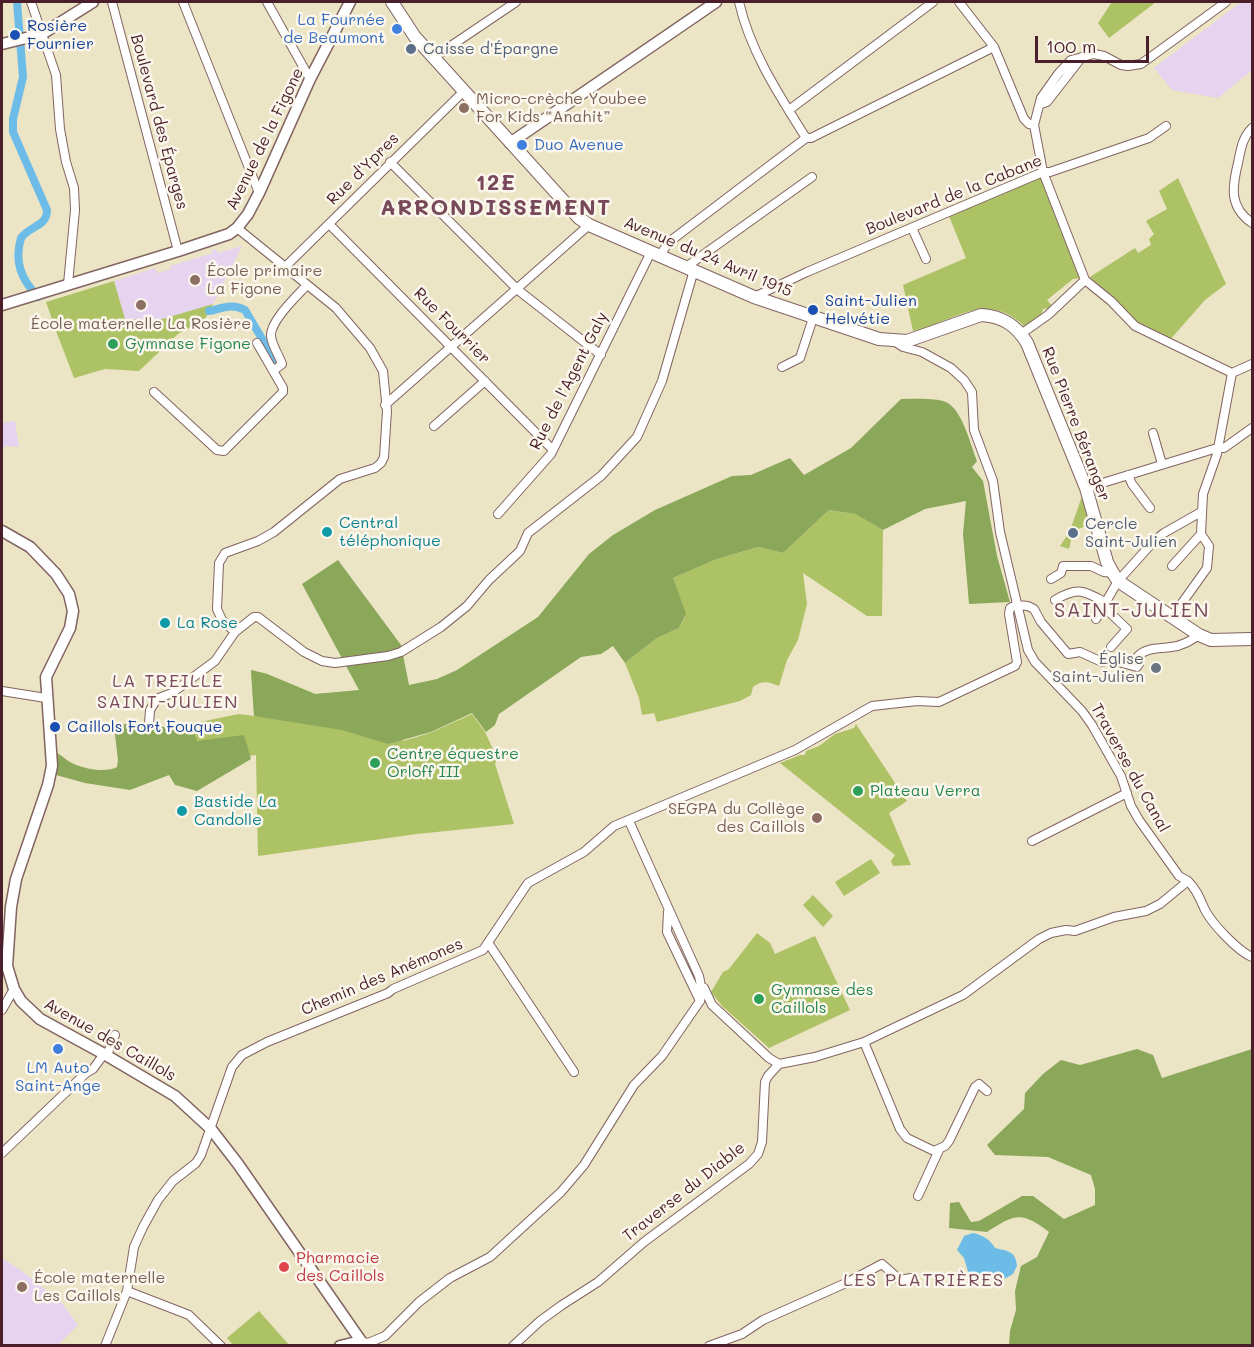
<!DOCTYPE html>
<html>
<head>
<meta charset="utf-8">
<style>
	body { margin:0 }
	#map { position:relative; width:1254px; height:1347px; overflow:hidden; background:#ebe4c5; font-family:Mali,sans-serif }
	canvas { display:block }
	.frame { position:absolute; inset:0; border:3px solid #4a1f2b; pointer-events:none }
	.scale { position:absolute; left:1035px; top:36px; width:114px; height:27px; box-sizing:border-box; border:3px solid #4a1f2b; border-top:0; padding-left:8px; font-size:18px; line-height:21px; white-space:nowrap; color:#4a1f2b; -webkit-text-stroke:4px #fbf7ec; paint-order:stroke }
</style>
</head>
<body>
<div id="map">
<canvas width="1254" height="1347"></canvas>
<div class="frame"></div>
<div class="scale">100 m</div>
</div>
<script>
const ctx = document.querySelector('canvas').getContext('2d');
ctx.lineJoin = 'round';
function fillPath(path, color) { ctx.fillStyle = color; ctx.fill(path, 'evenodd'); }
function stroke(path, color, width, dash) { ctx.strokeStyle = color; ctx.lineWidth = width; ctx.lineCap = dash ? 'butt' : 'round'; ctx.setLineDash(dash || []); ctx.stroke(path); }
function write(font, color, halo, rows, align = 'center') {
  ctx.font = font + ' Mali,sans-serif'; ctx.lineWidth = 5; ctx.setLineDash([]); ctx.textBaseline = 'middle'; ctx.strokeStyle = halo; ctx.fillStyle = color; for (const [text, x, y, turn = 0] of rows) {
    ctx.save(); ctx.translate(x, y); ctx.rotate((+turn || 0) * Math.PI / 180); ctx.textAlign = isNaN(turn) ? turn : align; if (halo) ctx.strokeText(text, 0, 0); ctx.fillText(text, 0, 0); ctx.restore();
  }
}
fillPath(new Path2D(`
	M 1241,2 L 1252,2 L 1252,70 L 1218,98 L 1172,90 L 1154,68 Z
	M 242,246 L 213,304 L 159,320 L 125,319 L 114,281 L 155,268 L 158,273 L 171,269 L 170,266 L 213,253 L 212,250 L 216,249 L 218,253 Z
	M 15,421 L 19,447 L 6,446 L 2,449 L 2,423 Z
	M 2,1258 L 22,1271 L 62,1303 L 78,1325 L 58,1345 L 2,1345 Z`), '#e6d3f0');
fillPath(new Path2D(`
	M 1112,2 L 1156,2 L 1109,38 L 1098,23 Z
	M 1042,176 L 1081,278 L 1073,279 L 1047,300 L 1054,308 L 1043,309 L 1041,316 L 1025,327 C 987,289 954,322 913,331 L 903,285 L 966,258 L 949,216 Z
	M 1178,178 L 1226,284 L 1205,300 L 1169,341 L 1134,322 L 1090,277 L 1135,248 L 1138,253 L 1151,245 L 1149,239 L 1154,234 L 1146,221 L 1167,209 L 1159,191 Z
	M 114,281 L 125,319 L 159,320 L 213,304 L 205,319 L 178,334 L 139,371 L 105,369 L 74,378 L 56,331 L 66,329 L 66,326 L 52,319 L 46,302 Z
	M 1082,496 L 1089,519 L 1086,526 L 1073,531 L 1069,549 L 1060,546 L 1070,531 Z
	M 829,510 L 855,514 L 883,530 L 882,616 L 867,616 L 803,573 L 807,604 L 798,640 L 787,660 L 779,686 C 768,682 763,680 753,687 L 751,695 L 740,701 L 657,722 L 654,713 L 642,715 L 639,698 L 625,663 L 657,638 L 679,628 L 685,617 L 673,578 L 717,559 L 758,547 L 783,553 Z
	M 251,670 L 267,674 L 315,694 L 392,690 L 403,741 L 430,733 L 472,714 L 485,732 L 497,758 L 495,764 L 514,824 L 417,834 L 258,856 L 256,755 L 187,763 L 190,724 L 239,714 L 254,716 Z
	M 856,724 L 907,801 L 889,813 L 911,865 L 893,866 L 891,861 L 895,855 L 780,763 L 800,755 L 805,755 L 806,751 L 819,746 L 835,734 L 854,728 Z
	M 871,859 L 880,873 L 844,896 L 835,882 Z
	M 813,895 L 833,916 L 823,927 L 803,905 Z
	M 757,933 L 770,943 L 775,954 L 815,936 L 850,1010 L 769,1048 L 722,1006 L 711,992 L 723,972 L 729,969 Z
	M 259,1311 L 289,1345 L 233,1345 L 227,1338 Z`), '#adc165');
fillPath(new Path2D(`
	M 901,399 C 914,399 930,398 943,401 C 962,406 970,444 977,461 L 972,467 L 983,481 L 997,556 L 1010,602 L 969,604 L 963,534 L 966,501 L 925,509 L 883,530 L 855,514 L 829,510 L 783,553 L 758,547 L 717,559 L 673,578 L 686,614 L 679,628 L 657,638 L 625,663 L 613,646 L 601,654 L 581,657 L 499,714 L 495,725 L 486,732 L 472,713 L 431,732 L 388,744 L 342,730 L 254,716 L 251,670 L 267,674 L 315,694 L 359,690 L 302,584 L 338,560 L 401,645 L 409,685 L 437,679 L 457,670 L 538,617 L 589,554 L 613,535 L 655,510 L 732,476 L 751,475 L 790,458 L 804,475 L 851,448 Z
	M 117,723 L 153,728 L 190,724 L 197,741 L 244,735 L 251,759 L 197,791 L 175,785 L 169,775 L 130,790 L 85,783 L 56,775 L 57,753 C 63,756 68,762 74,764 C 85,769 106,773 117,767 L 118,760 L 114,726 Z
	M 1137,1049 L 1153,1055 L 1162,1078 L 1252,1049 L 1252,1345 L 1009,1345 L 1010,1331 L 1016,1310 L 1015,1291 L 1021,1266 L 1037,1257 L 1049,1232 C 1021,1211 1015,1214 987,1232 L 949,1228 L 950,1203 L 959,1202 L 971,1222 L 979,1221 L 1022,1196 L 1033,1196 L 1064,1219 L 1095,1205 L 1095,1189 L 1091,1175 L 1048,1157 L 995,1155 L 987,1145 L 1024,1109 L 1025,1093 L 1043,1074 L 1061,1060 L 1080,1065 Z`), '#8aa75a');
fillPath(new Path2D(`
	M 973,1233 C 982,1235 990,1239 995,1248 C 1006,1251 1016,1250 1017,1266 L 1013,1274 L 1004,1279 L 996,1277 C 991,1284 976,1280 969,1275 L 964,1258 L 957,1250 L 964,1236 Z`), '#6dbce8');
stroke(new Path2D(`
	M 17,2 L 23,77 L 13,119 L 13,132 L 47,210 C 47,227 29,226 21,238 C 14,262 21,279 38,297
	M 209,311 C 223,308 232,303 245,310 L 277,364`), '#6dbce8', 8);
const minor = new Path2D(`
	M 31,2 L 56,75 L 60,129 L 66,162 L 74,188 L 75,210 L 68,284
	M 112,2 L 178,251
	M 183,2 L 259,193
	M 267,2 L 310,79
	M 739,2 C 750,51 779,95 806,138
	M 959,2 L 994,47
	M 1226,2 L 1141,64 L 1128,66 L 1121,65 L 1104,56 L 1094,54 L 1071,60 L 1058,74 L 1041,98 L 1034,125 L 1043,172 L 1085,280 L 1111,301 L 1135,326 L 1232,373
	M 433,58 L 516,2
	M 1041,104 L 1047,102 L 1082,57
	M 789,110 L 933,2
	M 1252,128 C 1242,138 1241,149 1238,163 C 1232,187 1229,207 1252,223
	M 390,162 L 518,290 L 601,355
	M 329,224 L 553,450
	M 912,228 L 926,259
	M 660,255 L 669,242 L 806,138 L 811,138 L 994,47 L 1024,119 L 1029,124 L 1034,125
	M 285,267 L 463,92
	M 686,267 L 812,177
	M 754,297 L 807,272 L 1043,172 L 1050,172 L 1149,138 L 1166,126
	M 1021,334 L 1048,315 L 1085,280
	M 894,341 L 903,347 L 922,352 L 951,368 L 964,380 L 972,392 L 974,430 L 993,481 L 1000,532 L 1028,650 L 1035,662 L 1082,711 L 1092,725 L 1121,776 L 1131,806 L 1139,820 L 1179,876 L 1188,881
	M 782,367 L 800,358 L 813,318
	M 273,371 L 282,364 C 279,355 272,346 271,336 C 270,321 297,296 307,285
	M 1232,373 L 1252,364
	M 154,392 L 217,450 L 224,451 L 283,392 L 283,388 L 257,343
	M 385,405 L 589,225
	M 434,426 L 485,381
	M 1153,433 L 1162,464
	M 1128,475 L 1132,484 L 1150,508
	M 1086,488 L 1217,448 L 1224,448 L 1252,428
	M 498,514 L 551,454 L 651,252
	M 1172,566 L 1201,534
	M 1051,579 L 1061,573 L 1063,566 L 1091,566 L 1104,572 L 1113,573
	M 1055,600 C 1079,586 1083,591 1107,603
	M 1016,605 L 1028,606 L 1034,609 L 1041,622 L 1068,654 L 1080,652 L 1102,662 L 1111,660 L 1137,667 L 1139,664 L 1138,656 C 1147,647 1160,649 1171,647 C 1182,646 1190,641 1199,635
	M 1104,607 L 1127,629 L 1111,647
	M 1172,617 L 1207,568 L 1209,546 L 1201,534 L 1203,494 L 1217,454 L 1232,373
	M 1096,619 L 1118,581 L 1154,541 L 1164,533 L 1201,512
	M 235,632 L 222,620 L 217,609 L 219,563 L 225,553 L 258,541 L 274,532 L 340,479 L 375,468 L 381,463 L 384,457 L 387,411 L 383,371 L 370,348 L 336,308 L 237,228
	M 2,691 L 46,698
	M 149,724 L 150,710 L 155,702 L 159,698 L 172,693 L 215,661 L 235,632 L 254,617 L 258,617 L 304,652 L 322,661 L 335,663 L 388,656 L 401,652 L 441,627 L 467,606 L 489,580 L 520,551 L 528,533 L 601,476 L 637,437 L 662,381 L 694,270
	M 1032,841 L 1127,793
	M 668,912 L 667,932 L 700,1001
	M 489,944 L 574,1072
	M 704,988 L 712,1005 L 769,1058 L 779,1064
	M 2,1010 L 14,989
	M 864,1042 L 900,1129 L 907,1138 L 934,1151 L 945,1146 L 949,1141 L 975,1087 L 979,1084 L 987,1091
	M 107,1055 L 115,1035
	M 2,1153 L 86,1073 L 93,1069 L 104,1054
	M 918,1196 L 939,1150
	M 127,1291 L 189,1315 L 221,1346
	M 361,1341 L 368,1343 L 385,1336 L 419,1302 L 450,1278 L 490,1257 L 561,1192 L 584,1165 L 634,1085 L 662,1056 L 700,1001 L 702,991 L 699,976 L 629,821
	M 105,1346 L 127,1291 L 134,1247 L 143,1227 L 158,1200 L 173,1181 L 196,1163 L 201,1155 L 232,1067 L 242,1055 L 267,1042 L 388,993 L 393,989 L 483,950 L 528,883 L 584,852 L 614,826 L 795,750 L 872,706 L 917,701 L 939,702 L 1015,666 L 1017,662 L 1009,614 L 1010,608 L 1016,605
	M 513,1346 L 540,1321 L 562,1305 L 598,1282 L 644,1242 L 749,1164 L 758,1154 L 762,1142 L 765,1082 L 768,1076 L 779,1064 L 815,1057 L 864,1042 L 963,995 L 1039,939 L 1051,933 L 1066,930 L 1075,931 L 1114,917 L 1146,911 L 1160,904 L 1188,881 C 1197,890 1200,899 1205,910 C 1213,925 1238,951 1252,957
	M 709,1346 L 742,1334 L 763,1320 L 846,1283 L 882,1264 L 900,1280 L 911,1278`);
const tertiary = new Path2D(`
	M 2,44 L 42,34 L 93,2
	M 510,143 L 716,2
	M 2,305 L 178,251 L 229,234 L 237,228 L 248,214 L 259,193 L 310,79 L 350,2
	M 2,531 L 30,547 L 56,574 L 69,594 L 73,611 L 70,628 L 46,677 L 52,766 L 48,785 L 16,879 L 11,907 L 7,966 L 14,989 L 21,1001 L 40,1019 L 104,1054 L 175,1096 L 211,1129 L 238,1164 L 361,1341 L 340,1346`);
const secondary = new Path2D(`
	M 392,2 L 415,37 L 579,218 L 589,225 L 754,297 L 879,339 L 907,341 L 981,315 C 1002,316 1016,325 1027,343 L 1086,488 L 1107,562 L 1113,573 L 1118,581 L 1199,635 L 1211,640 L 1252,639`);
stroke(minor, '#826461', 10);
stroke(tertiary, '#826461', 13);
stroke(secondary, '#826461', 14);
stroke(minor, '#fff', 8);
stroke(tertiary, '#fff', 10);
stroke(secondary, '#fff', 12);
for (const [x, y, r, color] of [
	[397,29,6,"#3f7fe0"],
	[15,35,6,"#1a4fb4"],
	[411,49,6,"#5c6f8a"],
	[464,108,6,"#8d6e63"],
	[522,145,6,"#3f7fe0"],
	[195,280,6,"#8d6e63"],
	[141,305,6,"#8d6e63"],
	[813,310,6,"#1a4fb4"],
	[113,344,6,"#2e9e5b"],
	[327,532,6,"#0f9aa8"],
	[1073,533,6,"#5c6f8a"],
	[165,623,6,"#0f9aa8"],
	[1156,668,6,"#6b7280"],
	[55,727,6,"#1a4fb4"],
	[375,763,6,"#2e9e5b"],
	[858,791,6,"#2e9e5b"],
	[182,811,6,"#0f9aa8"],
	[817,818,6,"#8d6e63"],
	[759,999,6,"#2e9e5b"],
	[58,1049,6,"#3f7fe0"],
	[284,1267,6,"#e0444e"],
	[22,1287,6,"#8d6e63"]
]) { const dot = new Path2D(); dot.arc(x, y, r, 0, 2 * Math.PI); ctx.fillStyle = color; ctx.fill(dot); stroke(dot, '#fbf7ec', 2); }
write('16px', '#366cbe', '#fbf7ec', [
	["La Fournée",385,20],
	["de Beaumont",385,38],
	["Duo Avenue",534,145,"left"],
	["LM Auto",58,1068,"center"],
	["Saint-Ange",58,1086,"center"]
], 'right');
write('16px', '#164399', '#fbf7ec', [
	["Rosière",27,26],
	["Fournier",27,44],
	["Saint-Julien",825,301],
	["Helvétie",825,319],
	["Caillols Fort Fouque",67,727]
], 'left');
write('16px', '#4e5e75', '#fbf7ec', [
	["Caisse d'Épargne",423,49],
	["Cercle",1085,524],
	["Saint-Julien",1085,542]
], 'left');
write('16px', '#785e54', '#fbf7ec', [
	["Micro-crèche Youbee",476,99],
	["For Kids “Anahit”",476,117],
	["École primaire",207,271],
	["La Figone",207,289],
	["École maternelle La Rosière",141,324,"center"],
	["SEGPA du Collège",805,809,"right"],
	["des Caillols",805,827,"right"],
	["École maternelle",34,1278],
	["Les Caillols",34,1296]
], 'left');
write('16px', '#4a1f2b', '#fbf7ec', [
	["Boulevard des Éparges",159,122,75],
	["Avenue de la Figone",265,139,-64],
	["Rue d'Ypres",363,169,-45],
	["Boulevard de la Cabane",954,195,-22],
	["Avenue du 24 Avril 1915",708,257,23],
	["Rue Fourrier",452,326,45],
	["Rue de l'Agent Galy",569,381,-63],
	["Rue Pierre Béranger",1076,424,69],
	["Traverse du Canal",1130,768,61],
	["Chemin des Anémones",382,977,-23],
	["Avenue des Caillols",110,1040,30],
	["Traverse du Diable",684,1192,-38]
]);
write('16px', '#27864d', '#fbf7ec', [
	["Gymnase Figone",125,344],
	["Centre équestre",387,754],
	["Orloff III",387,772],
	["Plateau Verra",870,791],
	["Gymnase des",771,990],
	["Caillols",771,1008]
], 'left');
write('16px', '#0d838f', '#fbf7ec', [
	["Central",339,523],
	["téléphonique",339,541],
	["La Rose",177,623],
	["Bastide La",194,802],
	["Candolle",194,820]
], 'left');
write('16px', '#5b616d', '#fbf7ec', [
	["Église",1144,659],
	["Saint-Julien",1144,677]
], 'right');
write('16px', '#be3a42', '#fbf7ec', [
	["Pharmacie",296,1258],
	["des Caillols",296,1276]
], 'left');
ctx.letterSpacing = '1.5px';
write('18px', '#78495b', '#fbf7ec', [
	["LA TREILLE",168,681],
	["SAINT-JULIEN",168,702],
	["LES PLATRIÈRES",924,1280]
]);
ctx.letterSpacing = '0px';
ctx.letterSpacing = '1.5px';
write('20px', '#78495b', '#fbf7ec', [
	["SAINT-JULIEN",1132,611]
]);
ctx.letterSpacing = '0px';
ctx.letterSpacing = '1.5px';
write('bold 22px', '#78495b', '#fbf7ec', [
	["12E",496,183],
	["ARRONDISSEMENT",496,208]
]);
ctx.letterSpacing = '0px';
</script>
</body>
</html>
